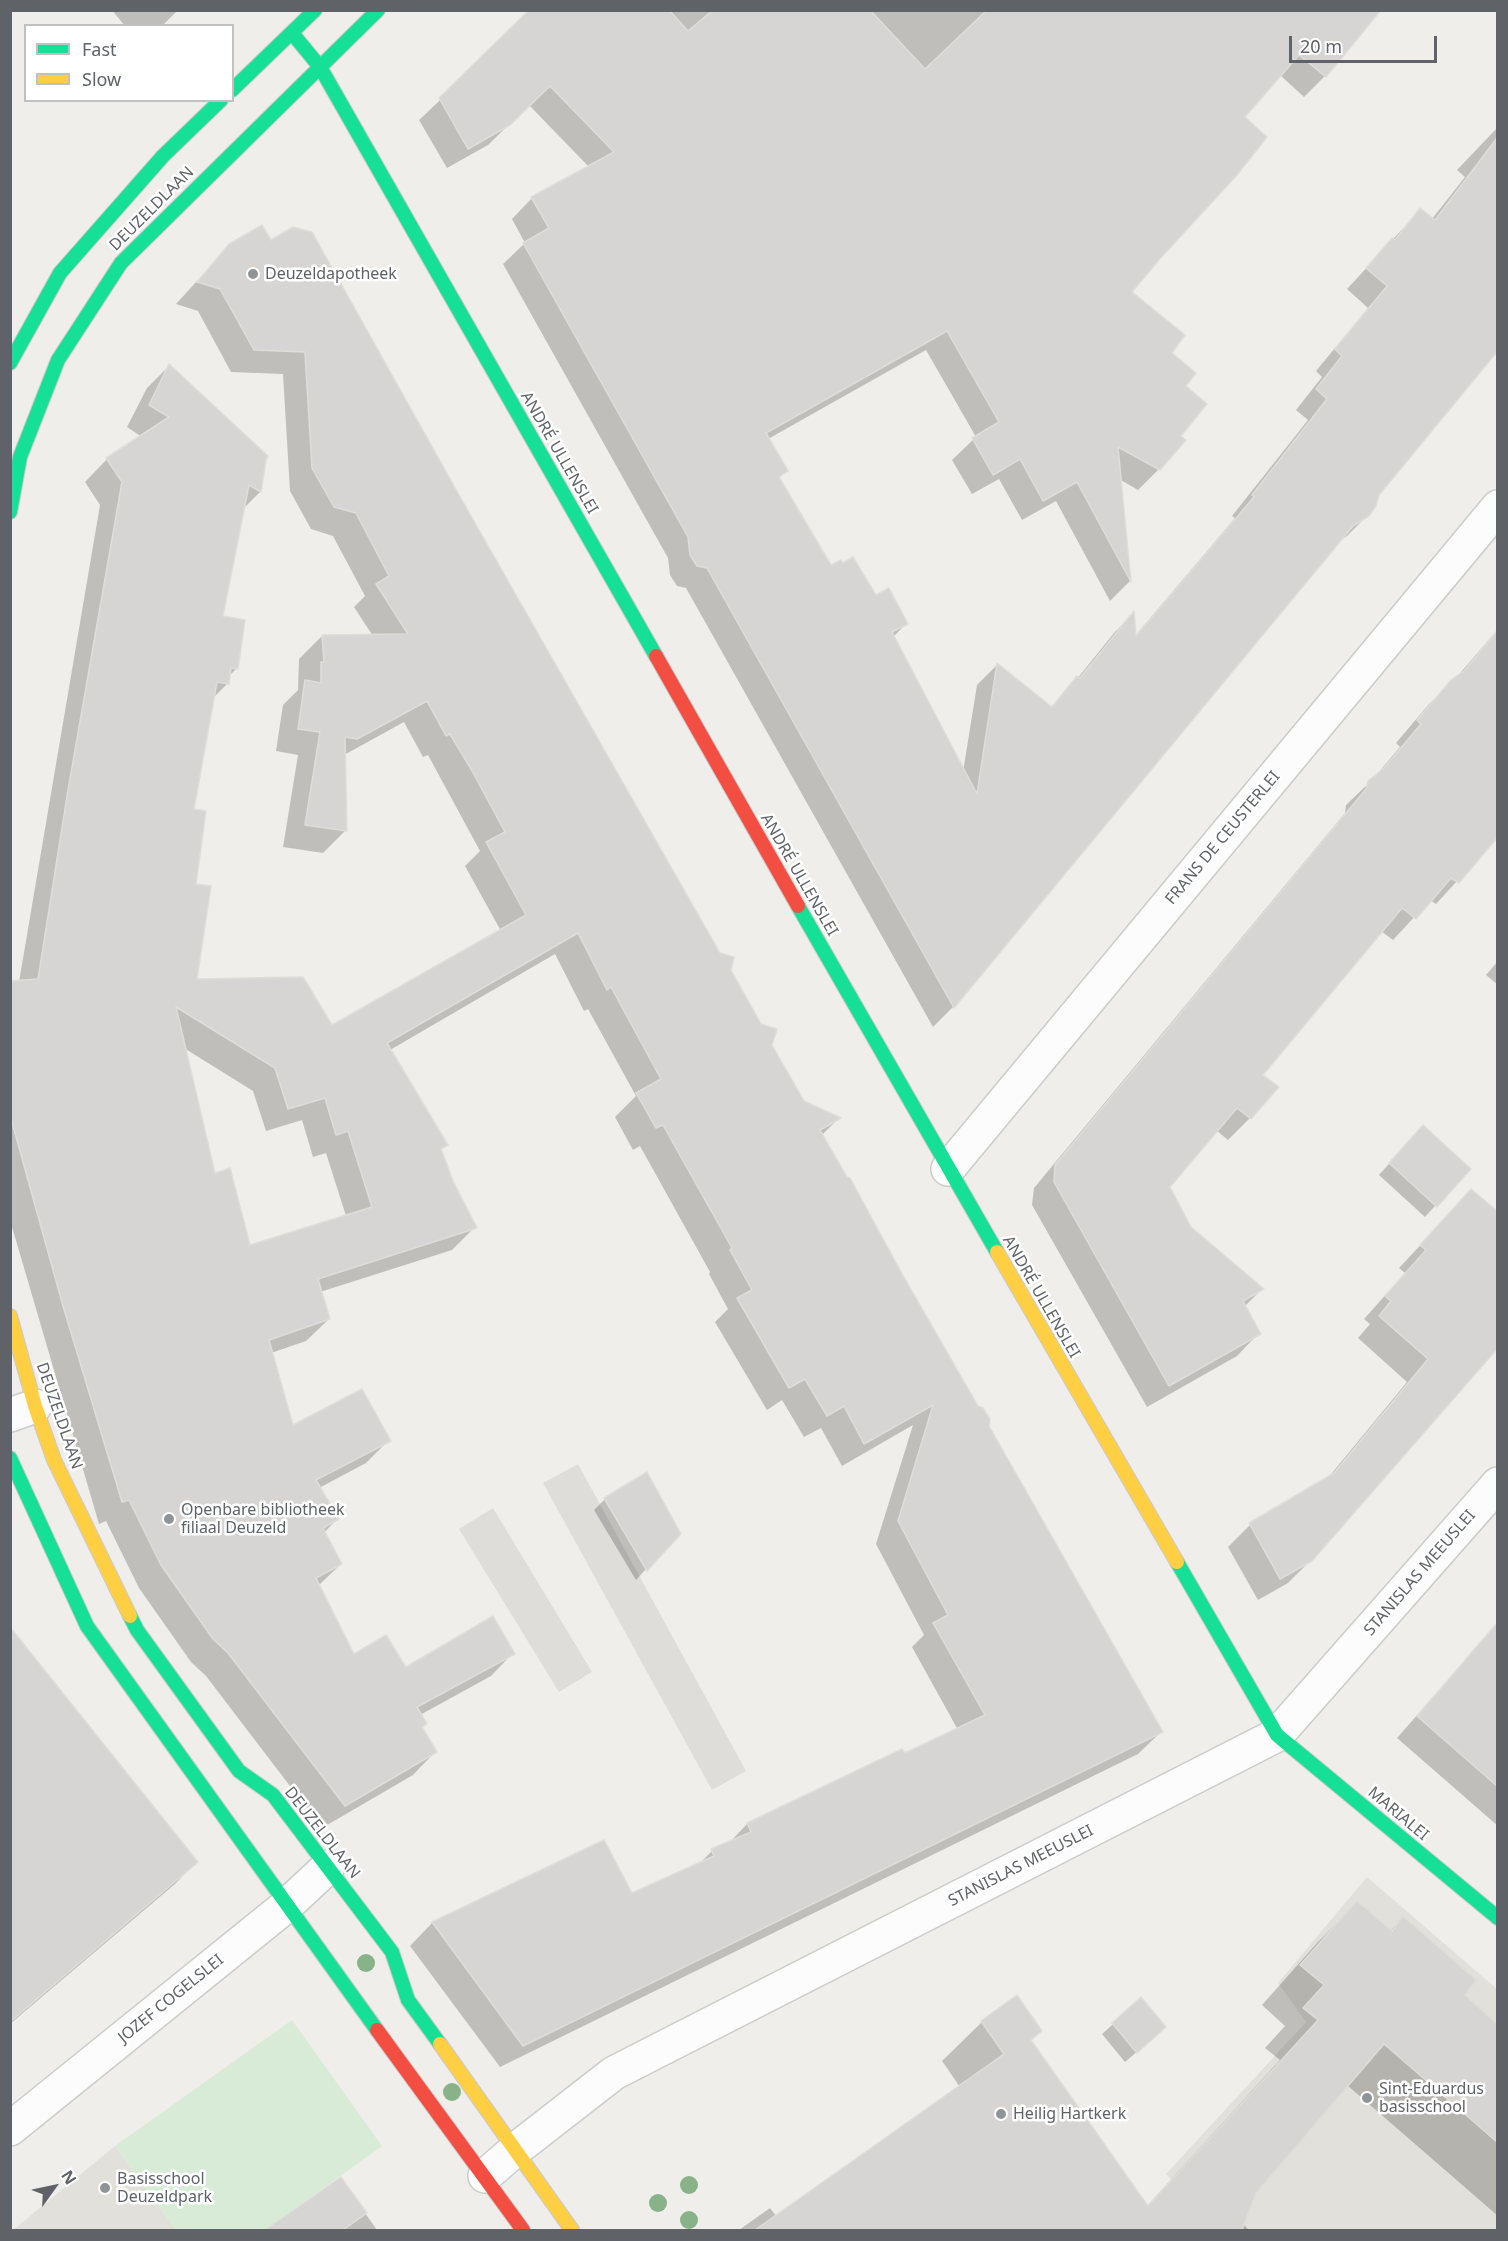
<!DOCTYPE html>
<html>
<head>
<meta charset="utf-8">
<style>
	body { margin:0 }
	#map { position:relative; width:1508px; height:2241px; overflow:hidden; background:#efeeea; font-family:"Noto Sans",sans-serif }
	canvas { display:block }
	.frame { position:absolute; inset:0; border:12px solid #5f6368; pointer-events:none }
	.legend { position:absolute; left:24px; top:24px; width:210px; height:78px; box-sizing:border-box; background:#fff; border:2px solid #bfc1c3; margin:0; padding:8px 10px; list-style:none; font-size:18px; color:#5f6368 }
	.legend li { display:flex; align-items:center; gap:12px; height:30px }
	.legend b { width:30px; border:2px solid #bfc1c3 }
	.north { position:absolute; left:24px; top:2157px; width:60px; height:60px; -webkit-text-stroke:4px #fff; paint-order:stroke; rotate:57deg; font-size:16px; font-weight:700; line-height:24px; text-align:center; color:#5f6368 }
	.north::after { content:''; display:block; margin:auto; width:21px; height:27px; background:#5f6368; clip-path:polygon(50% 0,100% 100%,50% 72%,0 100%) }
	.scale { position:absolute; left:1289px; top:36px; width:148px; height:27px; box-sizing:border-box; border:3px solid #5f6368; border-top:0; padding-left:8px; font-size:18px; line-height:21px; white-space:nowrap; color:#5f6368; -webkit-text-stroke:4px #fff; paint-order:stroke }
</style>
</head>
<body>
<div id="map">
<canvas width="1508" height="2241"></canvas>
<div class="frame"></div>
<ul class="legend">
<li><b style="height:8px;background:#16e098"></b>Fast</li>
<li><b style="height:8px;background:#ffcf43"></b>Slow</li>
</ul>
<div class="north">N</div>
<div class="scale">20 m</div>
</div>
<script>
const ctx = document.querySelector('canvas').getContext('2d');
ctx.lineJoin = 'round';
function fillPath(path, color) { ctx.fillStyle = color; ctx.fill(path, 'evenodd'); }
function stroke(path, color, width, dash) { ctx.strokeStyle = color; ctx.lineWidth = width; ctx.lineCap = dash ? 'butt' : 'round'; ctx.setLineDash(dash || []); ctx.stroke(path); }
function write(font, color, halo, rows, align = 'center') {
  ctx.font = font + ' "Noto Sans",sans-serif'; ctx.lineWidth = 5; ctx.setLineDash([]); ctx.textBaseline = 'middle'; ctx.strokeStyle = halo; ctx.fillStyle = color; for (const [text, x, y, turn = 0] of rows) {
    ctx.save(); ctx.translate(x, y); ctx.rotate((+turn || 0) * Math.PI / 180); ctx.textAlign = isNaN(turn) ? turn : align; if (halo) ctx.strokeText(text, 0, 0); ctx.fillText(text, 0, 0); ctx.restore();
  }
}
fillPath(new Path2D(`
	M 578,1464 L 746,1771 L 712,1790 L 543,1483 Z
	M 493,1508 L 592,1672 L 559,1692 L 459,1529 Z`), '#dfddda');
fillPath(new Path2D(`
	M 1367,1877 L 1497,1989 L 1497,2230 L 1215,2230 L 1166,2174 L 1306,2022 L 1278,1983 Z
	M 115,2146 L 176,2230 L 13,2230 Z`), '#e2e0da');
fillPath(new Path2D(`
	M 292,2020 L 382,2146 L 265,2230 L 176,2230 L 115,2146 Z`), '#d8ebd6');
fillPath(new Path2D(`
	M 112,10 L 178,10 L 162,26 L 125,26 Z
	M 536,10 L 1364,10 L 1373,18 L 1325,76 L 1304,97 L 1280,75 L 1243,117 L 1157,260 L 1130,292 L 1170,354 L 1184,386 L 1179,436 L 1159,469 L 1138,490 L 1119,479 L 1130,581 L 1110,601 L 1056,501 L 1022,520 L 999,479 L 972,494 L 952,460 L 976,437 L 926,350 L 768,439 L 786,471 L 778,479 L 831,567 L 875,597 L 906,624 L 893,637 L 963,772 L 977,685 L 997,665 L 1050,708 L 1077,679 L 1114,633 L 1133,614 L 1135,636 L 1235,518 L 1232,516 L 1308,420 L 1296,410 L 1322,377 L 1316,371 L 1368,308 L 1347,289 L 1420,210 L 1432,219 L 1465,177 L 1457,170 L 1498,127 L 1498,350 L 1378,495 L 1368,515 L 1347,536 L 1338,542 L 953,1007 L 933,1027 L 686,588 L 677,586 L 670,575 L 668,558 L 503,264 L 525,243 L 512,219 L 532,198 L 589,167 L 529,105 L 488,145 L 447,168 L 419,120 Z
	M 270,242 L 462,503 L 803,1102 L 839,1118 L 822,1135 L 1161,1732 L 1138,1754 L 500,2067 L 410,1946 L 432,1923 L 604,1842 L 631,1895 L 698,1865 L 712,1851 L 728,1844 L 747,1824 L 902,1751 L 905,1755 L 958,1730 L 912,1647 L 924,1635 L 876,1544 L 913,1425 L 842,1466 L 821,1428 L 804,1437 L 782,1400 L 767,1410 L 715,1322 L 728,1309 L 709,1274 L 710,1272 L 640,1146 L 633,1150 L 615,1117 L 636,1096 L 588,1009 L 584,1011 L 555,954 L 390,1050 L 446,1145 L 440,1151 L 451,1182 L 475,1227 L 452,1250 L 320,1292 L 329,1319 L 306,1341 L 271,1353 L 292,1428 L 389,1440 L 366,1463 L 319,1488 L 337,1519 L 324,1533 L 341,1564 L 318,1586 L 353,1656 L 406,1669 L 513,1653 L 491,1676 L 420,1715 L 421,1728 L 435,1752 L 413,1775 L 322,1828 L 206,1676 L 191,1662 L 139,1588 L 106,1521 L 99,1524 L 10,1220 L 10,982 L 19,982 L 100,505 L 85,482 L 107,459 L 142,437 L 127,427 L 147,388 L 169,366 L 264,459 L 260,492 L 242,510 L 221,617 L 237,668 L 228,677 L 227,684 L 213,698 L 192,810 L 195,981 L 332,1027 L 501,931 L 465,866 L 480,851 L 428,755 L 423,757 L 404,722 L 344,755 L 345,831 L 323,853 L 283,847 L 298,755 L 276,751 L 283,705 L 298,690 L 299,659 L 321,637 L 373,636 L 354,607 L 365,596 L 333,536 L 311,529 L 290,491 L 283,374 L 231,372 L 198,311 L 176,304 L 230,245 ZM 184,1048 L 253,1091 L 266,1131 L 302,1120 L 313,1157 L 326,1153 L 346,1216 L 249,1247 L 214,1175 Z
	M 1498,629 L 1498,829 L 1478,853 L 1480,856 L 1436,904 L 1430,900 L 1393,940 L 1381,931 L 1261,1075 L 1250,1118 L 1228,1140 L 1216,1130 L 1169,1187 L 1190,1228 L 1262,1289 L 1244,1307 L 1259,1333 L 1237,1356 L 1147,1407 L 1032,1205 L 1034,1188 L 1345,813 L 1346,805 L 1373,779 L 1400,747 L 1396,743 L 1429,704 L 1456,678 Z
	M 1498,961 L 1498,985 L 1486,975 Z
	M 1412,1138 L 1469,1169 L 1425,1217 L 1379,1175 Z
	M 1471,1191 L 1498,1213 L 1498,1346 L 1311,1560 L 1288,1583 L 1258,1600 L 1228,1547 L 1250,1525 L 1327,1479 L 1407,1382 L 1358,1338 L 1370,1324 L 1364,1319 L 1405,1273 L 1399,1268 Z
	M 605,1499 L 679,1533 L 636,1580 L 594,1510 Z
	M 1498,1623 L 1498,1826 L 1397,1738 Z
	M 10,1630 L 196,1862 L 175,1884 L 10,2024 Z
	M 1357,1903 L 1390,1931 L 1403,1918 L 1462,1996 L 1498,2026 L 1498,2216 L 1347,2085 L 1255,2193 L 1243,2224 L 1249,2230 L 739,2230 L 770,2208 L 777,2217 L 960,2087 L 942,2061 L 982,2022 L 1030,2041 L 1147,2206 L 1280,2060 L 1265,2048 L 1285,2026 L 1262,2005 L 1318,1942 Z
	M 1140,2000 L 1153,2038 L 1125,2062 L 1102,2034 Z
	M 341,2179 L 377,2230 L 268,2230 Z`), '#0003');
const building = new Path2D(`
	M 529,10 L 669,10 L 688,31 L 713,10 L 870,10 L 925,69 L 987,10 L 1381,10 L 1326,77 L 1299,55 L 1245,117 L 1267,137 L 1237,175 L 1158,261 L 1132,292 L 1185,335 L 1172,353 L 1196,373 L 1186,386 L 1207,404 L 1181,436 L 1186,440 L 1160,470 L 1118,447 L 1131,582 L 1077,482 L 1043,501 L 1020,459 L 993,475 L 972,438 L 999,422 L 947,331 L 766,433 L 788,471 L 779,477 L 831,565 L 841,560 L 843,563 L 853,557 L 876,595 L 889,588 L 908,624 L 892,632 L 977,794 L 997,663 L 1052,707 L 1077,676 L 1080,678 L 1134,611 L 1136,636 L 1254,497 L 1252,495 L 1327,399 L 1316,389 L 1342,356 L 1335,349 L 1387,286 L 1366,268 L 1392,238 L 1395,240 L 1420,208 L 1435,220 L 1497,138 L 1497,352 L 1379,495 L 1376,506 L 1369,516 L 1353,526 L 954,1008 L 707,568 L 697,566 L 690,555 L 688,537 L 523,243 L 549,228 L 531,197 L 614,152 L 550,86 L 510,125 L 468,149 L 439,98 Z
	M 262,225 L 271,240 L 293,227 L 312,232 L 463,502 L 720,953 L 734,957 L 731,970 L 761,1024 L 777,1029 L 772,1045 L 804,1101 L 841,1118 L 820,1130 L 847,1177 L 850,1178 L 901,1272 L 978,1406 L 983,1408 L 990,1419 L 989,1426 L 1163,1732 L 523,2046 L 432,1922 L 604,1840 L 632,1893 L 714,1856 L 711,1849 L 751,1832 L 747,1823 L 902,1749 L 905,1753 L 985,1715 L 933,1623 L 948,1615 L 898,1521 L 933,1405 L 864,1444 L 844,1406 L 827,1416 L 805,1379 L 789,1388 L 737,1298 L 752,1290 L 730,1250 L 732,1248 L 663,1125 L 656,1128 L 636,1093 L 661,1079 L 611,987 L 607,990 L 578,933 L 387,1043 L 448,1145 L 441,1149 L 453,1181 L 477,1228 L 318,1279 L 330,1319 L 269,1340 L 293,1425 L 362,1389 L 391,1441 L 316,1480 L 339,1519 L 323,1528 L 342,1564 L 316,1578 L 354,1654 L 386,1635 L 406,1667 L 493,1616 L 515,1654 L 417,1707 L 427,1724 L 422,1727 L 437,1752 L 345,1806 L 228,1653 L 213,1639 L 161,1565 L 129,1500 L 122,1502 L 63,1306 L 10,1115 L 10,981 L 38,979 L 68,790 L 122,482 L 106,458 L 169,417 L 149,405 L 169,364 L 268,456 L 266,460 L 261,492 L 249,485 L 223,616 L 245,620 L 238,669 L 231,668 L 229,684 L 217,682 L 194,809 L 206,811 L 196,884 L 211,886 L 197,979 L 303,977 L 332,1025 L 526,915 L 486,842 L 505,832 L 471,769 L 450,734 L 446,736 L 427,701 L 357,739 L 345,737 L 347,831 L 305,825 L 320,732 L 298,729 L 305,680 L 321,683 L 321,662 L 324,662 L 322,635 L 408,634 L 376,584 L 389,576 L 356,513 L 334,507 L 312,468 L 305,352 L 254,350 L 220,289 L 197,282 L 229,244 ZM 176,1007 L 275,1068 L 288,1109 L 325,1098 L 336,1135 L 348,1131 L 372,1207 L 250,1245 L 230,1168 L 215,1173 Z
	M 1497,631 L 1497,838 L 1459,883 L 1451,878 L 1416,919 L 1402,908 L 1263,1075 L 1279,1087 L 1251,1119 L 1237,1108 L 1170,1187 L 1191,1227 L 1264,1289 L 1243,1301 L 1261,1334 L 1169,1386 L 1054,1182 L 1055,1165 L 1366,789 L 1368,781 L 1384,768 L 1421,724 L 1417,720 L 1451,680 L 1464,671 Z
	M 1423,1125 L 1471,1169 L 1437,1207 L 1389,1163 Z
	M 1471,1189 L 1497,1211 L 1497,1349 L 1312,1561 L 1280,1579 L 1249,1523 L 1334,1473 L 1428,1359 L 1379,1316 L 1391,1301 L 1385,1296 L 1426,1250 L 1420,1245 Z
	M 647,1472 L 681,1534 L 647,1571 L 604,1498 Z
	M 1497,1623 L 1497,1786 L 1417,1716 Z
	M 10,1627 L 198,1862 L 10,2022 Z
	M 1357,1901 L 1392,1931 L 1403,1916 L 1476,1980 L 1465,1995 L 1497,2024 L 1497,2142 L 1384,2044 L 1256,2193 L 1242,2230 L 755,2230 L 1004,2054 L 981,2021 L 1017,1995 L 1042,2031 L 1031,2040 L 1148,2206 L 1318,2020 L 1303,2008 L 1324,1985 L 1300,1965 Z
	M 1141,1997 L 1166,2027 L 1137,2053 L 1112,2023 Z
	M 341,2177 L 367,2213 L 343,2230 L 265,2230 Z`);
fillPath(building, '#d6d5d3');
stroke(building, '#deddd9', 1.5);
const street = new Path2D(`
	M 948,1169 L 1498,507
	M 10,1415 L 35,1406
	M 10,2129 L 286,1906 L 328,1867
	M 485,2176 L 515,2150 L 614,2073 L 1277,1735 L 1498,1484`);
const fast = new Path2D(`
	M 292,33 L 320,67 L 656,656
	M 232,90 L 315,10
	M 10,363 L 60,273 L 163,156 L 221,100
	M 10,512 L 20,457 L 58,360 L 121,263 L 378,10
	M 798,906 L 997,1252
	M 10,1458 L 87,1626 L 377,2030
	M 1177,1562 L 1277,1735 L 1498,1918
	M 130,1616 L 137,1630 L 239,1771 L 273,1795 L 392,1952 L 408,2000 L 440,2044`);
const slow = new Path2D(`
	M 997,1252 L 1177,1562
	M 10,1316 L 35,1406 L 54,1460 L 130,1616
	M 440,2044 L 572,2230`);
const jam = new Path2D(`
	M 656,656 L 798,906
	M 377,2030 L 523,2230`);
stroke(street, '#cbcccc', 36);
stroke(fast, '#cacacb', 16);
stroke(slow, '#cacacb', 16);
stroke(jam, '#cacacb', 16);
stroke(street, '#fdfcfc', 33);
stroke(fast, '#16e098', 14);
stroke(slow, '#ffcf43', 14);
stroke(jam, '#f24e42', 14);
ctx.fillStyle = '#88b388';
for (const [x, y] of [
	[366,1963],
	[452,2092],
	[689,2185],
	[658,2203],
	[689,2220]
]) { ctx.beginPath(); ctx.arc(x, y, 9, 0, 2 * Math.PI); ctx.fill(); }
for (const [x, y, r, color] of [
	[253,274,6,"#919496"],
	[169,1519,6,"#919496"],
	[1367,2098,6,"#919496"],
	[1001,2114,6,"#919496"],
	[105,2188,6,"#919496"]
]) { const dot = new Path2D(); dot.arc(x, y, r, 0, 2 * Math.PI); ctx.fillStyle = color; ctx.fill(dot); stroke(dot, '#fff', 2); }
write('16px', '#5f6368', '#fff', [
	["DEUZELDLAAN",152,209,-45],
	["ANDRÉ ULLENSLEI",559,453,60],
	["FRANS DE CEUSTERLEI",1223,838,-50],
	["ANDRÉ ULLENSLEI",799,875,60],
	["ANDRÉ ULLENSLEI",1041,1297,60],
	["DEUZELDLAAN",59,1416,71],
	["STANISLAS MEEUSLEI",1420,1573,-49],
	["MARIALEI",1398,1814,40],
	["DEUZELDLAAN",322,1833,52],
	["STANISLAS MEEUSLEI",1021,1866,-27],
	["JOZEF COGELSLEI",171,1999,-39]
]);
write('16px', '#5f6368', '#fff', [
	["Deuzeldapotheek",265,274],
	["Openbare bibliotheek",181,1510],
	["filiaal Deuzeld",181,1528],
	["Sint-Eduardus",1379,2089],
	["basisschool",1379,2107],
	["Heilig Hartkerk",1013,2114],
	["Basisschool",117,2179],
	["Deuzeldpark",117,2197]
], 'left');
</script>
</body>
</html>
